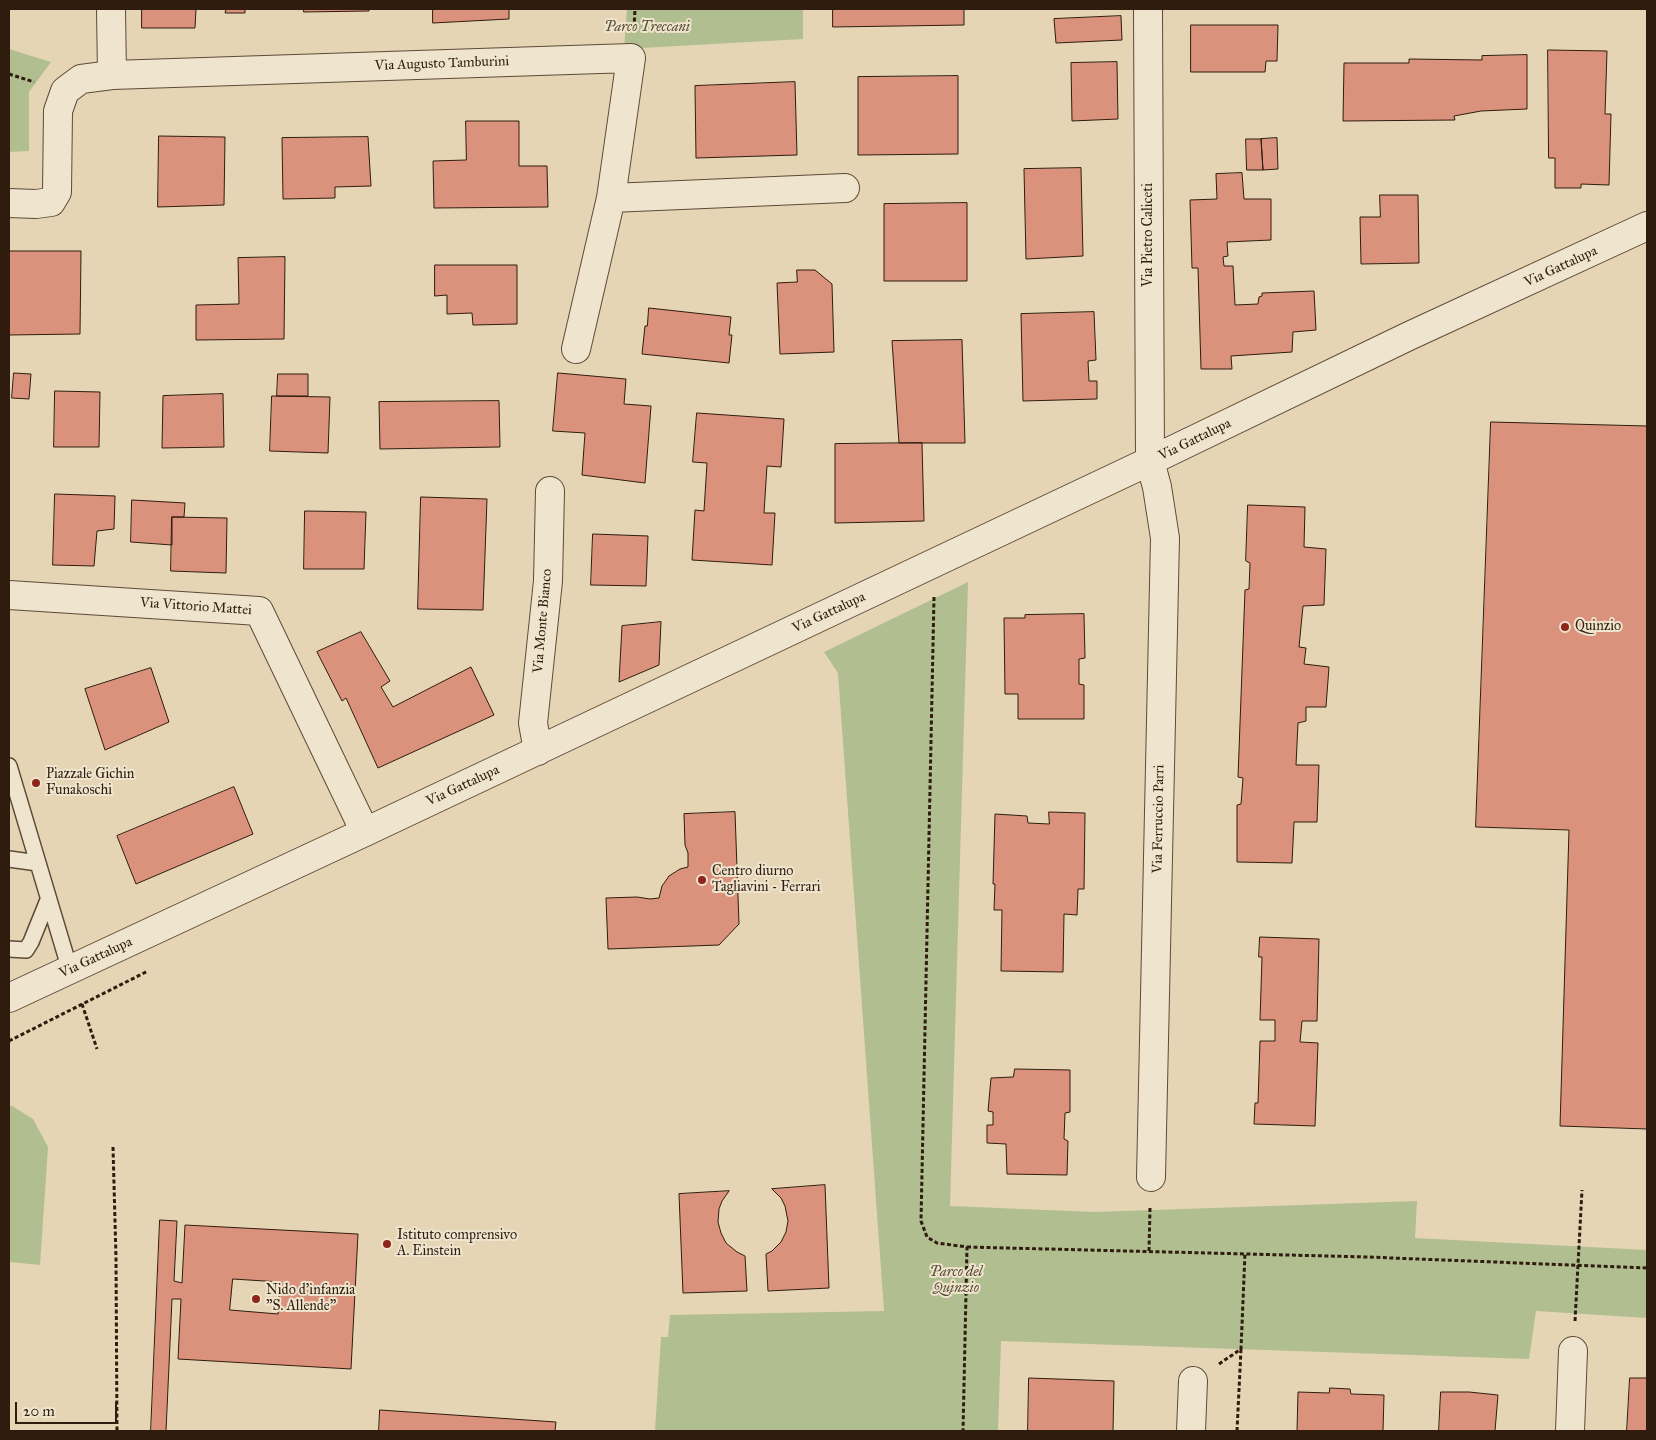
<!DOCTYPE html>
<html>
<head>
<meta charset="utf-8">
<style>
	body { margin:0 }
	#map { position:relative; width:1656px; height:1440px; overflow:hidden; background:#e6d5b4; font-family:"IM FELL Great Primer",serif }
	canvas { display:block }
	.frame { position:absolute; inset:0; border:10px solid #2f1c0e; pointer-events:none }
	.scale { position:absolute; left:15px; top:1402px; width:102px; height:22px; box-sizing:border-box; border:2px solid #2f1c0e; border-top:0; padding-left:6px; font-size:15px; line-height:18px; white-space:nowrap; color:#2f1c0e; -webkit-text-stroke:4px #efe4ce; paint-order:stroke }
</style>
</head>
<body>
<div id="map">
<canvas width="1656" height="1440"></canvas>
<div class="frame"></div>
<div class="scale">20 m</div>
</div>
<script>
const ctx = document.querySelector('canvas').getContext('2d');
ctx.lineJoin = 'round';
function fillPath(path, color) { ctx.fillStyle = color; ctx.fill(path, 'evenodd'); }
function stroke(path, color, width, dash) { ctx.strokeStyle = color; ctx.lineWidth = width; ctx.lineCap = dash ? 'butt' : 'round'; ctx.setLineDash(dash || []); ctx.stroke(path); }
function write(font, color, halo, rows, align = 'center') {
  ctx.font = font + ' "IM FELL Great Primer",serif'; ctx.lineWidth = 4; ctx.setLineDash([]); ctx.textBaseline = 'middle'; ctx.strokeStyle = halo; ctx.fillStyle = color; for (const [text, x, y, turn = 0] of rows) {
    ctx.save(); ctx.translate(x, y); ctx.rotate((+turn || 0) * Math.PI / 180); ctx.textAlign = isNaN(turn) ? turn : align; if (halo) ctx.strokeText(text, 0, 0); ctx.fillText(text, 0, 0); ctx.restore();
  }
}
fillPath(new Path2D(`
	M 627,9 L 803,9 L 803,39 L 624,49 Z
	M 9,49 L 51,62 L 29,92 L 29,151 L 9,152 Z
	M 968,582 L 950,1206 L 1095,1212 L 1417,1201 L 1415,1238 L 1647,1250 L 1647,1318 L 1536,1311 L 1529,1359 L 1001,1341 L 998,1431 L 655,1431 L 661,1337 L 668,1337 L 670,1315 L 884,1311 L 838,673 L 824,652 Z
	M 9,1106 L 12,1106 L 33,1119 L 48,1147 L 40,1265 L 9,1262 Z`), '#b1be90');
const building = new Path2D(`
	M 142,9 L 245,9 L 245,13 L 225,13 L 226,9 L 196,9 L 195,28 L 142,28 Z
	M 304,9 L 369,9 L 369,11 L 304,12 Z
	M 433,9 L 509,9 L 509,19 L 433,23 Z
	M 833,9 L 964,9 L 964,25 L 833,27 Z
	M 1121,16 L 1122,40 L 1056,43 L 1054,19 Z
	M 1191,25 L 1278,25 L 1277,61 L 1266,61 L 1265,72 L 1191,72 Z
	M 1548,50 L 1607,51 L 1605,114 L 1611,114 L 1609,185 L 1581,184 L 1581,188 L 1555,188 L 1555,158 L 1549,158 Z
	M 1527,55 L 1527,109 L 1481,111 L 1454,116 L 1455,120 L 1343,121 L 1344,63 L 1409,63 L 1409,59 L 1482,60 L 1482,56 Z
	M 1117,62 L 1118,119 L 1072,121 L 1071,63 Z
	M 958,76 L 958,154 L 858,155 L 858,77 Z
	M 795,82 L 797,155 L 696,158 L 695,86 Z
	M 466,121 L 519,121 L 519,166 L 547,166 L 548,207 L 434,208 L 433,161 L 466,160 Z
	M 159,136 L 225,137 L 224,205 L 158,207 Z
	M 368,137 L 371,186 L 335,187 L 335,198 L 283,199 L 282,138 Z
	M 1277,138 L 1278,169 L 1263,170 L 1261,139 Z
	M 1246,139 L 1261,139 L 1263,170 L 1247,170 Z
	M 1081,168 L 1083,256 L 1026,259 L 1024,169 Z
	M 1242,173 L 1244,199 L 1271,199 L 1271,240 L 1227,242 L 1228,256 L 1223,257 L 1224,266 L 1233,266 L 1235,305 L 1258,304 L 1259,297 L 1262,296 L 1262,293 L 1314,291 L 1316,330 L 1293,332 L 1292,352 L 1231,356 L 1232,369 L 1201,369 L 1198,268 L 1192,268 L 1190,200 L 1217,199 L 1216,174 Z
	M 1380,195 L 1418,195 L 1419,263 L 1361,264 L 1360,217 L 1380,217 Z
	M 967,203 L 967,281 L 884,281 L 884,204 Z
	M 9,251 L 81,251 L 80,334 L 9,335 Z
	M 285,257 L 284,339 L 196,340 L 196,305 L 239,304 L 238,258 Z
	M 435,265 L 517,265 L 517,324 L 473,325 L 472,313 L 447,314 L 447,295 L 435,296 Z
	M 797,270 L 815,270 L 832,284 L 834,352 L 780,354 L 777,283 L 797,282 Z
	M 649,308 L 731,317 L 729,335 L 732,335 L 729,363 L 642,354 L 645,326 L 647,326 Z
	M 1094,312 L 1096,360 L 1088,361 L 1089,381 L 1097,381 L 1097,399 L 1023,401 L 1021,314 Z
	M 962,340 L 965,443 L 899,443 L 892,341 Z
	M 14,373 L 31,374 L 29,399 L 12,398 Z
	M 558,373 L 626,379 L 624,404 L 651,406 L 645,483 L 582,475 L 585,433 L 553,431 Z
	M 278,374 L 308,374 L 308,396 L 277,396 Z
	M 55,391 L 100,392 L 99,447 L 54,447 Z
	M 223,394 L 224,447 L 162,448 L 163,396 Z
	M 272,396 L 330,397 L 328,453 L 270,451 Z
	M 499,401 L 500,447 L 380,449 L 379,402 Z
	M 697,413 L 784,419 L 781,467 L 767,466 L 764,513 L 775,513 L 772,565 L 692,560 L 695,510 L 704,511 L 707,463 L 693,462 Z
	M 1491,422 L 1647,426 L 1647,1129 L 1560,1126 L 1569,830 L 1476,827 Z
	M 922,443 L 924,521 L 835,523 L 835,444 Z
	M 55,494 L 115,496 L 114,529 L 97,531 L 94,566 L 53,565 Z
	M 421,497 L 487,499 L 483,610 L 418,609 Z
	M 132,500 L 185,503 L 184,517 L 172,517 L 172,545 L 131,542 Z
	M 1248,505 L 1305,507 L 1304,547 L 1326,549 L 1324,605 L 1303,606 L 1299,647 L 1306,648 L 1304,664 L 1329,667 L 1326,707 L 1306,707 L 1306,721 L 1298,723 L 1296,765 L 1319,765 L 1317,822 L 1294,822 L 1292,863 L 1237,862 L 1237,805 L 1241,804 L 1243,778 L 1238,777 L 1245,590 L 1249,589 L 1250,563 L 1246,561 Z
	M 305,511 L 366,512 L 364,569 L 304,569 Z
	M 172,517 L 227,518 L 226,573 L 171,571 Z
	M 593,534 L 648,536 L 646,586 L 591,585 Z
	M 1084,614 L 1085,658 L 1079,659 L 1079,684 L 1084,685 L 1084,719 L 1018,719 L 1018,694 L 1005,694 L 1004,618 L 1025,618 L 1025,615 Z
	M 661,622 L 659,665 L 619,682 L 622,626 Z
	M 361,632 L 390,681 L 381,687 L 393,707 L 471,667 L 494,715 L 378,768 L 346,698 L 342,701 L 317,652 Z
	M 151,668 L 169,722 L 105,750 L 85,689 Z
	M 234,787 L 253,834 L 136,884 L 117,836 Z
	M 735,812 L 739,924 L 719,945 L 608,949 L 606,898 L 637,897 L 650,899 L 659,898 L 662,886 L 669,876 L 680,869 L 688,867 L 688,853 L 685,845 L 684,814 Z
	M 1049,812 L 1085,813 L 1084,889 L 1078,889 L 1077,915 L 1064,914 L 1063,972 L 1001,971 L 1002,910 L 994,910 L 995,884 L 993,884 L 995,814 L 1027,816 L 1028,823 L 1049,824 Z
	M 1260,937 L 1319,939 L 1317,1021 L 1302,1021 L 1300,1042 L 1318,1043 L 1315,1126 L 1254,1124 L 1255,1103 L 1258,1103 L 1260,1041 L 1275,1041 L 1275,1020 L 1260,1020 L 1262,957 L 1259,957 Z
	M 1015,1069 L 1070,1070 L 1070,1112 L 1065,1113 L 1064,1139 L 1068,1141 L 1067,1175 L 1007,1174 L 1006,1144 L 987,1143 L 987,1125 L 993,1125 L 993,1112 L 988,1111 L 991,1078 L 1013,1077 Z
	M 825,1185 L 829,1288 L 768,1291 L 766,1254 L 772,1251 L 781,1242 L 786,1232 L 788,1221 L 785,1206 L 781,1198 L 772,1189 Z
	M 729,1191 L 722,1201 L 719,1209 L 718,1222 L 721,1233 L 726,1243 L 737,1252 L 745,1256 L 747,1291 L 683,1293 L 679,1194 Z
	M 160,1220 L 177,1221 L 174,1281 L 182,1283 L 185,1225 L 358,1234 L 351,1369 L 178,1359 L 181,1299 L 172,1299 L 166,1431 L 151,1431 ZM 233,1279 L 280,1282 L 278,1314 L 230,1310 Z
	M 1029,1378 L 1114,1381 L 1113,1431 L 1028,1431 Z
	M 1630,1378 L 1647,1378 L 1647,1431 L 1627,1431 Z
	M 1330,1388 L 1350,1389 L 1351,1394 L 1384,1395 L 1383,1431 L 1297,1431 L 1298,1392 L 1329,1393 Z
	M 1441,1392 L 1469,1392 L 1498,1395 L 1495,1431 L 1439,1431 Z
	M 380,1410 L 556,1422 L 555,1431 L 379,1431 Z`);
fillPath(building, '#da927c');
stroke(building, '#2f1c0e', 1);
const service = new Path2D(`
	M 9,766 L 70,970
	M 9,859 L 38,863
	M 9,949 L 26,950 L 31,942 L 48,900`);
const minor = new Path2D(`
	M 1148,9 L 1150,461 L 1157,487 L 1165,538 L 1151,1177
	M 112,75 L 631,58 L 611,198 L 576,349
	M 611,198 L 845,188
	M 9,203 L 36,204 L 51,202 L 57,192 L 58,111 L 65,91 L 81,79 L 112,75 L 111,9
	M 9,595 L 259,611 L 365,832
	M 538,751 L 533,723 L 548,581 L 550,491
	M 9,998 L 365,832 L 1150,461 L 1409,336 L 1647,226
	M 1191,1431 L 1193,1381
	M 1570,1431 L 1573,1351`);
stroke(service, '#5d4a38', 18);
stroke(minor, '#5d4a38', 30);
stroke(new Path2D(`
	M 634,28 L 635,9
	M 9,74 L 34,82
	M 934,597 L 921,1221 L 927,1237 L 937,1243 L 967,1247 L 963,1431
	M 82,1004 L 97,1049
	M 9,1041 L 148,971
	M 113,1147 L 116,1258 L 117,1431
	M 967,1247 L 1367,1257 L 1647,1268
	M 1149,1251 L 1150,1208
	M 1575,1321 L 1582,1190
	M 1219,1364 L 1241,1349 L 1245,1253
	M 1237,1431 L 1241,1349`), '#2f1c0e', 3, [4, 2.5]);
stroke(service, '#efe4ce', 15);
stroke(minor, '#efe4ce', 28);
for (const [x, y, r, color] of [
	[1565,627,5,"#8f2418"],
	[36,783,5,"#8f2418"],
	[702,880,5,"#8f2418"],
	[387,1244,5,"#8f2418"],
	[256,1299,5,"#8f2418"]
]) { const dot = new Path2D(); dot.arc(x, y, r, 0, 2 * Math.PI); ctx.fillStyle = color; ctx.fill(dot); stroke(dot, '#efe4ce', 2); }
write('italic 14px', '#564d35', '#efe4ce', [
	["Parco Treccani",647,28],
	["Parco del",956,1273],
	["Quinzio",956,1289]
]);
write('14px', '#2f1c0e', '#efe4ce', [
	["Via Augusto Tamburini",442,64,-2],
	["Via Pietro Caliceti",1149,235,-90],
	["Via Gattalupa",1561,267,-25],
	["Via Gattalupa",1195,440,-26],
	["Via Vittorio Mattei",196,607,4],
	["Via Gattalupa",829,613,-25],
	["Via Monte Bianco",543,621,-85],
	["Via Gattalupa",463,786,-25],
	["Via Ferruccio Parri",1159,819,-89],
	["Via Gattalupa",96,958,-25]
]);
write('14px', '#2f1c0e', '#efe4ce', [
	["Quinzio",1575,627],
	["Piazzale Gichin",46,775],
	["Funakoschi",46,791],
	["Centro diurno",712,872],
	["Tagliavini - Ferrari",712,888],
	["Istituto comprensivo",397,1236],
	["A. Einstein",397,1252],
	["Nido d'infanzia",266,1291],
	["\"S. Allende\"",266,1307]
], 'left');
</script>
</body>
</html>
